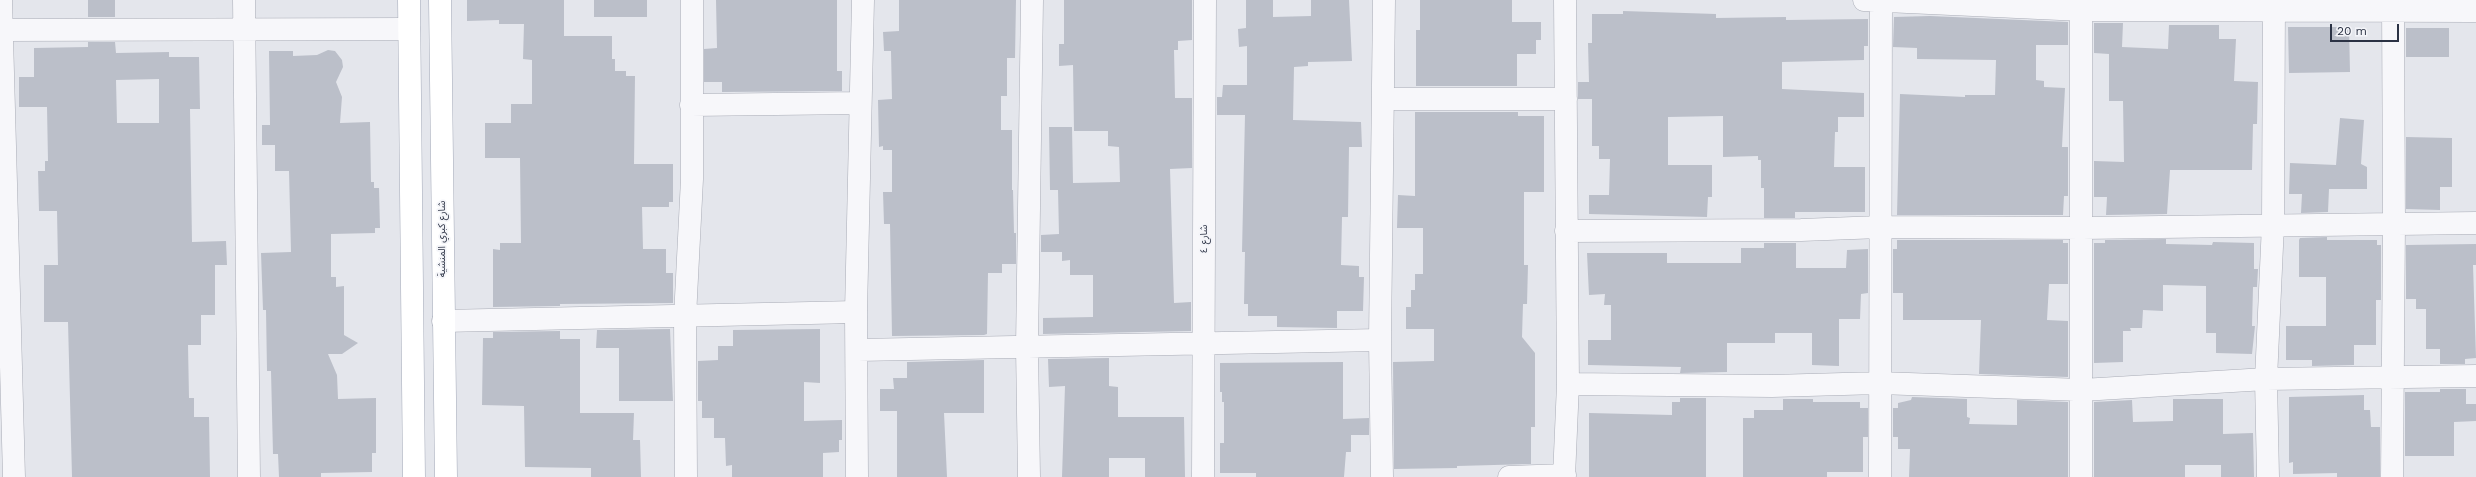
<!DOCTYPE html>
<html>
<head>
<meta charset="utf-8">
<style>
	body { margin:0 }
	#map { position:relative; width:2476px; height:477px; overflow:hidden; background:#e4e6ec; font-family:"Work Sans",sans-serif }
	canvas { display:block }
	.scale { position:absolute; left:2330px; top:24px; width:69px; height:18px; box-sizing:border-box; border:2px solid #2b3244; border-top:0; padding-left:5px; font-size:12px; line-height:14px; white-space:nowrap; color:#2b3244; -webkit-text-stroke:3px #f4f5f9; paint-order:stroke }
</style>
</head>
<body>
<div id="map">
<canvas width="2476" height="477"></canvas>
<div class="scale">20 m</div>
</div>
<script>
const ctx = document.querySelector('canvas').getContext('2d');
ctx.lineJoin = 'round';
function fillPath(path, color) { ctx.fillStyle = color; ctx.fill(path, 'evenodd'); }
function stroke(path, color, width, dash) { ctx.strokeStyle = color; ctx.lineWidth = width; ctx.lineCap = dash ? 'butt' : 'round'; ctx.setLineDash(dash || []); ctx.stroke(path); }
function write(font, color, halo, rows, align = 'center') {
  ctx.font = font + ' "Work Sans","Noto Sans Arabic",sans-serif'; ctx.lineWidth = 3.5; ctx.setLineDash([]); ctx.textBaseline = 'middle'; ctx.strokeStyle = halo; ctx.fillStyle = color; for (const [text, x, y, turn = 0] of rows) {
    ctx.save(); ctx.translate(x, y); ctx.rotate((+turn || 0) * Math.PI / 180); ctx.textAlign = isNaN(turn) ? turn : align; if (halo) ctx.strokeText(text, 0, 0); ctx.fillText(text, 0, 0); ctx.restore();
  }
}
fillPath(new Path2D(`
	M 88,0 L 115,0 L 115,17 L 88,17 Z
	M 467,0 L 564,0 L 564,36 L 612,36 L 612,59 L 615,59 L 615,71 L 626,71 L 626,76 L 635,76 L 634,164 L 673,164 L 673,202 L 669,202 L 669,207 L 642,207 L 643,249 L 666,249 L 666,273 L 673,273 L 673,303 L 560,304 L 560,306 L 493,307 L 493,249 L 500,250 L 500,243 L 521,243 L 520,158 L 485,158 L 485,123 L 511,123 L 511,104 L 532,104 L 532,60 L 523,59 L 524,24 L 499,24 L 499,20 L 467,21 Z
	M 594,0 L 647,0 L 647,17 L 594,17 Z
	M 716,0 L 837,0 L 837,71 L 842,71 L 842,91 L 722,92 L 722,82 L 704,82 L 704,49 L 717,48 Z
	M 899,0 L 1016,0 L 1015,58 L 1007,58 L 1007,96 L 1001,96 L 1001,130 L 1012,130 L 1012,190 L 1013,190 L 1014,233 L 1016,233 L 1016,264 L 1002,264 L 1002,273 L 988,273 L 987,334 L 984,335 L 892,336 L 890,224 L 884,224 L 883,192 L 892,192 L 892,150 L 883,150 L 883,146 L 879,147 L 878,100 L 892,99 L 891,51 L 884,51 L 883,32 L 899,31 Z
	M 1064,0 L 1192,0 L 1192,40 L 1178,41 L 1178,50 L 1174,50 L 1175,98 L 1192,98 L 1192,168 L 1170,169 L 1174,303 L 1191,302 L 1191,331 L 1043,334 L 1043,318 L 1093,317 L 1093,275 L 1070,275 L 1070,260 L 1062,261 L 1062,252 L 1041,252 L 1041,235 L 1059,234 L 1058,190 L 1050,190 L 1049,127 L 1072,127 L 1073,183 L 1120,182 L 1119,147 L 1108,146 L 1108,131 L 1074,131 L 1073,65 L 1059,66 L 1059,44 L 1064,44 Z
	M 1246,0 L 1273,0 L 1273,17 L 1311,16 L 1311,0 L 1349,0 L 1352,61 L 1308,62 L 1308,66 L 1294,67 L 1293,120 L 1361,122 L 1362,147 L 1349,147 L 1348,217 L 1342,217 L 1341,265 L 1359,266 L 1359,277 L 1364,277 L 1363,311 L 1337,311 L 1337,328 L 1277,327 L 1277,316 L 1248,316 L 1248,304 L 1244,304 L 1245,252 L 1242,252 L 1245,115 L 1217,115 L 1217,97 L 1222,97 L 1223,85 L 1247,85 L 1247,46 L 1239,47 L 1238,29 L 1246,28 Z
	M 1420,0 L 1512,0 L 1512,22 L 1541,22 L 1541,40 L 1536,40 L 1536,54 L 1517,54 L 1517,86 L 1416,86 L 1416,30 L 1420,30 Z
	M 1623,11 L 1716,14 L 1716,18 L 1786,17 L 1786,20 L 1868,19 L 1868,46 L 1864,46 L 1864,60 L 1782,62 L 1782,89 L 1864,93 L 1864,117 L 1838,117 L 1838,132 L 1835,132 L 1834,167 L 1865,167 L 1865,212 L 1795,212 L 1795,218 L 1764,218 L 1764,188 L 1761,188 L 1761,160 L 1758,160 L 1758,156 L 1723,157 L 1723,116 L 1668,117 L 1668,165 L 1712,165 L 1712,197 L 1708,197 L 1707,217 L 1589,214 L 1589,195 L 1609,195 L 1610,159 L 1599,159 L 1599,146 L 1592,146 L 1592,99 L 1578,99 L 1578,82 L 1589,82 L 1588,43 L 1592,43 L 1592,14 L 1623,14 Z
	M 1930,16 L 2068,22 L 2068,45 L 2036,45 L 2036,80 L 2044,81 L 2044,87 L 2065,88 L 2062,147 L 2068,147 L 2068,196 L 2064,196 L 2063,215 L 1897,215 L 1900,94 L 1965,97 L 1965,95 L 1995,95 L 1996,60 L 1917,59 L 1917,48 L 1893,47 L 1894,17 Z
	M 2094,23 L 2123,23 L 2122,47 L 2168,49 L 2169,25 L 2219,25 L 2219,39 L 2236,39 L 2234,81 L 2258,82 L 2257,124 L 2253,124 L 2252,170 L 2170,170 L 2167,214 L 2106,215 L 2107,197 L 2094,197 L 2094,161 L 2124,162 L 2123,101 L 2109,101 L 2109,54 L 2094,53 Z
	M 2288,27 L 2349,27 L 2350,72 L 2289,73 Z
	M 2406,28 L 2449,28 L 2449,57 L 2406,57 Z
	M 88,42 L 115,42 L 116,53 L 169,52 L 169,57 L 199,57 L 200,109 L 190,109 L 192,242 L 226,241 L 227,265 L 215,265 L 215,315 L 201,315 L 201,345 L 188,345 L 189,398 L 194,398 L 194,417 L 209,417 L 210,477 L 72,477 L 68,322 L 44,322 L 44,265 L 58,265 L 57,211 L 39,211 L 38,171 L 45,171 L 45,161 L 48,161 L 47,107 L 19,107 L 19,77 L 34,77 L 34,48 L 88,47 ZM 159,79 L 159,123 L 117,123 L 116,80 Z
	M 328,50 L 335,51 L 342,60 L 343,67 L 336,82 L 342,97 L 340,123 L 370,122 L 371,182 L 374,182 L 374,188 L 379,188 L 380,228 L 375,228 L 375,233 L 331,234 L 331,277 L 336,277 L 336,287 L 344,286 L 344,335 L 358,343 L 342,354 L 328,354 L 337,375 L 338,399 L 376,398 L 376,453 L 372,453 L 372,472 L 321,473 L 321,477 L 279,477 L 278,454 L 273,454 L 271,371 L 267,371 L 266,310 L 263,310 L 261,253 L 291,252 L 289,171 L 275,171 L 275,145 L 262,145 L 262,125 L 270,125 L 269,51 L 293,51 L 293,56 L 317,55 Z
	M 1415,112 L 1518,112 L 1518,116 L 1544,116 L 1544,192 L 1524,192 L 1524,265 L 1528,265 L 1527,304 L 1523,304 L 1522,337 L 1535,353 L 1535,427 L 1531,427 L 1531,464 L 1457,466 L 1457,468 L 1394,469 L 1393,362 L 1434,361 L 1434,329 L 1406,329 L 1406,307 L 1411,307 L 1411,290 L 1415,290 L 1415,274 L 1423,274 L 1423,228 L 1397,228 L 1398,195 L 1415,196 Z
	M 2340,118 L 2364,120 L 2361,164 L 2367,167 L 2367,189 L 2329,189 L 2328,212 L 2301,213 L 2302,194 L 2289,194 L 2290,163 L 2336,165 Z
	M 2406,137 L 2452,138 L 2452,187 L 2440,187 L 2440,210 L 2406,209 Z
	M 2327,237 L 2327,240 L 2377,240 L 2377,245 L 2381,245 L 2381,300 L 2376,300 L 2376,345 L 2354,345 L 2354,365 L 2312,366 L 2312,360 L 2286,360 L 2286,326 L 2326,326 L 2326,277 L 2299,277 L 2299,240 L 2300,238 Z
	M 2166,239 L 2166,244 L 2212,245 L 2213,242 L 2254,243 L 2254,269 L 2258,269 L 2257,287 L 2253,287 L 2252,326 L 2255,326 L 2252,354 L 2216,353 L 2216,333 L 2206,333 L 2206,286 L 2163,285 L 2163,311 L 2143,310 L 2142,328 L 2130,328 L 2131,331 L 2123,331 L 2123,362 L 2094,363 L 2094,243 L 2105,243 L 2105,240 Z
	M 1897,240 L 2063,240 L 2063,243 L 2068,243 L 2068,284 L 2049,284 L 2047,320 L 2068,321 L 2068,377 L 1979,374 L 1981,320 L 1903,320 L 1903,293 L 1893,293 L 1893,249 L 1897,249 Z
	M 1764,243 L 1796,243 L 1796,268 L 1846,268 L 1847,250 L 1868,249 L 1868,293 L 1861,294 L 1860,319 L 1839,319 L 1839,366 L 1812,365 L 1812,333 L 1775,333 L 1775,343 L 1727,343 L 1727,372 L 1680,373 L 1681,367 L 1588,365 L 1588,340 L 1611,340 L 1611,305 L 1604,305 L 1605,294 L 1589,295 L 1587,253 L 1667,253 L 1667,263 L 1741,263 L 1741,248 L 1764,248 Z
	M 2476,244 L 2476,265 L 2473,265 L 2476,358 L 2465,359 L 2465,364 L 2440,364 L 2440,349 L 2426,349 L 2426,309 L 2416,309 L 2416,299 L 2406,299 L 2406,245 Z
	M 670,329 L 673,401 L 619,401 L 619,348 L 596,348 L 597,330 Z
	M 820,329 L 820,383 L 804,382 L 804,421 L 842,420 L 842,440 L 839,440 L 839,452 L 823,453 L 823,477 L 732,477 L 732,465 L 726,466 L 725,438 L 714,438 L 714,418 L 702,418 L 702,401 L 698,401 L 698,361 L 718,360 L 718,346 L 733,346 L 733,330 Z
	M 560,331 L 560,339 L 580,339 L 580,413 L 634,413 L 633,440 L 640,440 L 641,477 L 591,477 L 591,468 L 525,467 L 524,406 L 482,405 L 483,338 L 493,338 L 493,332 Z
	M 1109,358 L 1109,386 L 1118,387 L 1118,417 L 1184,417 L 1185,477 L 1145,477 L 1145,458 L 1109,458 L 1109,477 L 1062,477 L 1065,386 L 1049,387 L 1048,359 Z
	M 984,360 L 984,413 L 944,413 L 947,477 L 897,477 L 897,411 L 880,411 L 880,389 L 894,389 L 893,378 L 907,378 L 907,362 Z
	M 1343,362 L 1343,419 L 1369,418 L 1369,435 L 1351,435 L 1351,452 L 1346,452 L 1344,477 L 1256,477 L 1256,473 L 1220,473 L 1220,443 L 1224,443 L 1224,402 L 1222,402 L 1222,392 L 1220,392 L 1220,363 Z
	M 2440,389 L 2466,389 L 2466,404 L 2476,404 L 2476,421 L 2454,422 L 2454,456 L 2405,456 L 2405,392 L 2440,392 Z
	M 2364,395 L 2364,410 L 2370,410 L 2371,427 L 2380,427 L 2380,477 L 2337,477 L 2337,473 L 2293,474 L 2293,462 L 2289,463 L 2289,397 Z
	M 1912,397 L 1967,399 L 1967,417 L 1970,418 L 1969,424 L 2017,425 L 2017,400 L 2068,402 L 2068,477 L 1909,477 L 1910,449 L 1898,449 L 1898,437 L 1893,437 L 1893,408 L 1898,408 L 1898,403 L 1911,400 Z
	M 1680,398 L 1706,398 L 1706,477 L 1589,477 L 1589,413 L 1672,415 L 1672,402 L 1680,402 Z
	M 1783,399 L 1813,399 L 1813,402 L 1860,402 L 1860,408 L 1868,408 L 1868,437 L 1863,437 L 1863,472 L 1827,472 L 1827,477 L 1743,477 L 1743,418 L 1754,418 L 1754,410 L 1783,410 Z
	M 2173,399 L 2223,399 L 2223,434 L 2253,433 L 2254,477 L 2221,477 L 2221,465 L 2185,465 L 2185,477 L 2094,477 L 2094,402 L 2132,400 L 2133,422 L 2173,421 Z`), '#bbbfc9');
const minor = new Path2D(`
	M 1,0 L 14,477
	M 244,0 L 249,477
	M 1864,0 L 2082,10 L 2476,11
	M 2081,0 L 2081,477
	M 0,30 L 409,29
	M 1384,99 L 1566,99
	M 691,105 L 860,103
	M 1566,231 L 1801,230 L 1880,227 L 2082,228 L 2476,223
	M 443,321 L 856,312
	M 858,350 L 1380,340
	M 1568,384 L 1772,386 L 1879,383 L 2082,390 L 2266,379 L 2476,376
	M 686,477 L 685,317 L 692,179 L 692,0
	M 857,477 L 856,312 L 863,0
	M 1029,477 L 1027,347 L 1032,0
	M 1203,477 L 1205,0
	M 1382,477 L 1380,340 L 1384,0
	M 1509,477 L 1565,475
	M 1564,477 L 1568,384 L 1565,0
	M 1880,477 L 1881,0
	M 2268,477 L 2266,379 L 2273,224 L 2274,0
	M 2392,477 L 2394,224 L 2393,0`);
const major = new Path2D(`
	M 409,0 L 414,477
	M 440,0 L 446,477`);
stroke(minor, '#a9acb6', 23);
stroke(major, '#a3a9b8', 23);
stroke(minor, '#f7f7fa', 22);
stroke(major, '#fff', 22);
write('10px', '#2b3244', '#f4f5f9', [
	["شارع كبري المنشية",442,239,-90],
	["شارع ٤",1204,239,-90]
]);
</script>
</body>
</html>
